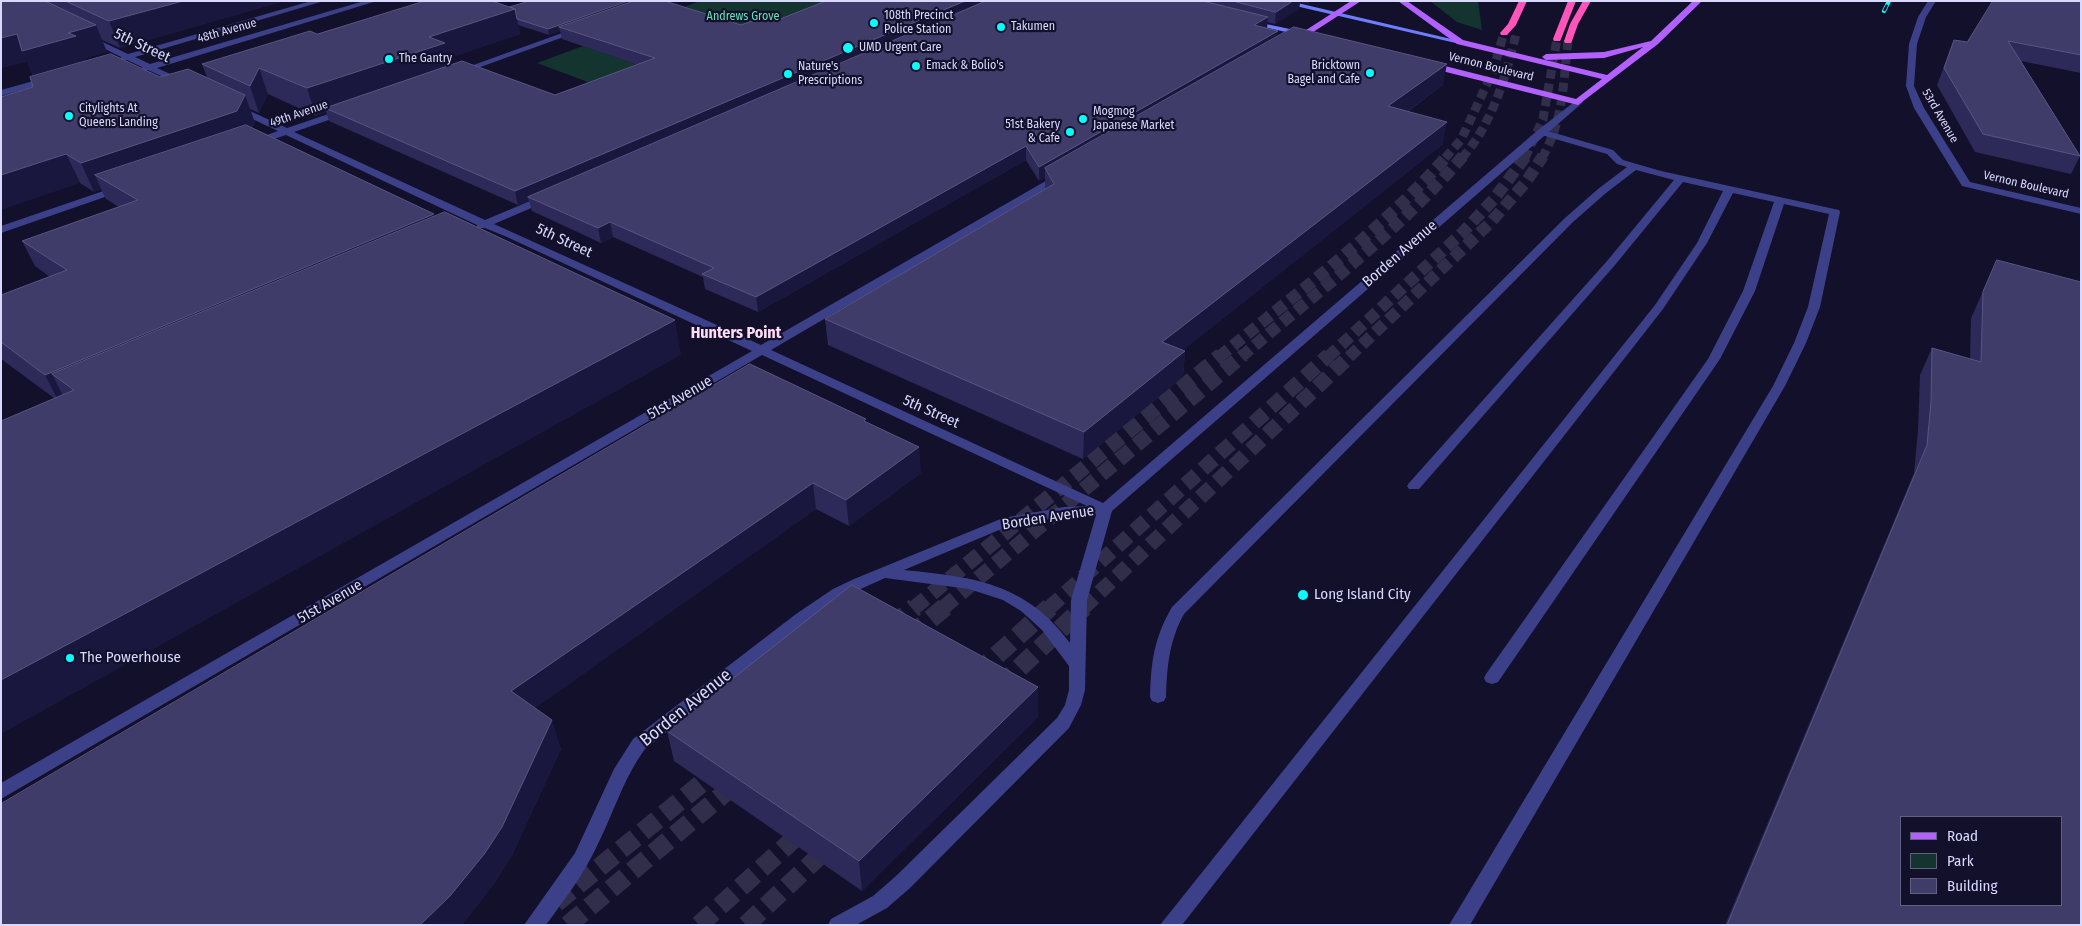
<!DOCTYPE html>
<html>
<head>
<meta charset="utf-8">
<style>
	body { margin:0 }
	#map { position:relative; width:2082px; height:926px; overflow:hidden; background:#12102a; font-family:"Fira Sans Condensed",sans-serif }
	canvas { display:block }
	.frame { position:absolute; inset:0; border:2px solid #d9d9ff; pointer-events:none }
	.legend { position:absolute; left:1900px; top:816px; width:162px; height:90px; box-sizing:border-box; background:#12102a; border:1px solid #62607f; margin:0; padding:6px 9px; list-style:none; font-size:15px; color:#d9d9ff }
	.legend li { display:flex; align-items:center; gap:10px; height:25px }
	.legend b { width:25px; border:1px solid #62607f }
</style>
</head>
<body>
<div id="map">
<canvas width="2082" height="926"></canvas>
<div class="frame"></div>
<ul class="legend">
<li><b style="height:6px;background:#b260ff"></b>Road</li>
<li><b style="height:14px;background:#13342f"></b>Park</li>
<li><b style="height:14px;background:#3f3c6a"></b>Building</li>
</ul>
</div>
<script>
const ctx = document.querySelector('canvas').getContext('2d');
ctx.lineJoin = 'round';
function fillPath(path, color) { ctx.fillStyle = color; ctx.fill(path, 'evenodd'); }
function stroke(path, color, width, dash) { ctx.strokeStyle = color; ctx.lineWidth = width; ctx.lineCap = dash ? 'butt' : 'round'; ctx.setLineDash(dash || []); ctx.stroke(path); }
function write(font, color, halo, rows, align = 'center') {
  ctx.font = font + ' "Fira Sans Condensed",sans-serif'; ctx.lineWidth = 4.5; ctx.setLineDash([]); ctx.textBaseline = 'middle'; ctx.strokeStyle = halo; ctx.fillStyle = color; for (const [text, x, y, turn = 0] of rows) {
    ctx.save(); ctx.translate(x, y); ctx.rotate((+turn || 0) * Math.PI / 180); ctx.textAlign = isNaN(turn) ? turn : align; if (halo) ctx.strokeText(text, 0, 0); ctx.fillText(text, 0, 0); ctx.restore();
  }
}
fillPath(new Path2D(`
	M 700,1 L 832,1 L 743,35 L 670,12 Z
	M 1430,1 L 1478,1 L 1482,30 L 1457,22 Z
	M 583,46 L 656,71 L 609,90 L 537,63 Z`), '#13342f');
stroke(new Path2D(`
	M 1445,158 L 1461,140 L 1493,71 L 1504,33
	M 1462,158 C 1492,124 1506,77 1516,34
	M 1525,158 L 1543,119 L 1557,39
	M 1542,158 C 1564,119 1563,84 1568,41`), '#302e4a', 9, [9, 5]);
stroke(new Path2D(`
	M 1219,357 C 1297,293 1380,232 1447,156
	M 1241,357 C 1317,292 1398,232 1463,156
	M 1328,357 L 1461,234 L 1494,199 L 1526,156
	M 1349,357 L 1490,223 L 1526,182 L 1543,156`), '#302e4a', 12, [12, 6]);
stroke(new Path2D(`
	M 914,608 L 1221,355
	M 943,608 L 1243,355
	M 1049,608 L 1329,355
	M 1083,608 L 1351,355`), '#302e4a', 15, [15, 8]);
stroke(new Path2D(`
	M 891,627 L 915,607
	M 909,637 L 945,607
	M 976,674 L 1050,607
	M 999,687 L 1084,607
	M 556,903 L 719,769
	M 568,925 L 739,781
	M 699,925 L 805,829
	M 746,925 L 831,845`), '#302e4a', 19, [19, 9]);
fillPath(new Path2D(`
	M 1541,129 L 1613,150 L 1623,160 L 1661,171 L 1839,210 L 1840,212 L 1820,307 L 1806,343 L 1785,386 L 1470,925 L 1449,925 L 1773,386 L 1794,343 L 1808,307 L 1829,214 L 1784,204 L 1755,291 L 1720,359 L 1498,682 L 1492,684 L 1486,682 L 1484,678 L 1486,674 L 1708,359 L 1743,291 L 1774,202 L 1733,193 L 1707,243 L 1663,309 L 1182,925 L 1160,925 L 1655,305 L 1697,243 L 1723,191 L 1683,182 L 1615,265 L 1419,489 L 1409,489 L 1407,486 L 1409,483 L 1607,261 L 1674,180 L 1636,170 L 1606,193 L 1573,222 L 1184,614 C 1169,641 1167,667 1166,697 L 1164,701 L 1158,703 L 1152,701 L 1150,697 C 1151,662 1154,638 1172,607 L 1565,218 L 1598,189 L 1627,167 L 1617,164 L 1607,154 L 1538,134 L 1536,132 Z`), '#3b4089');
fillPath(new Path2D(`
	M 311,1 L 324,1 L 135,57 L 150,64 L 364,1 L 377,1 L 157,68 L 186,81 L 186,85 L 183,86 L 148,70 L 143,70 L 142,67 L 127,60 L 121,60 L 121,57 L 85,39 L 92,37 L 128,54 Z
	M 1928,1 L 1936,1 L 1926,17 L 1917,44 L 1914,86 L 1924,108 L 1970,182 L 2081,208 L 2081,214 L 1962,186 L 1914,108 L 1906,86 L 1909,44 L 1918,17 Z
	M 576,28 L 583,30 L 461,74 L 454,72 Z
	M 48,77 L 51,78 L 51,82 L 1,96 L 1,90 Z
	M 1578,99 L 1583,102 L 1581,104 L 1112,511 L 1087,600 L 1085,690 L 1081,705 L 1069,728 L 910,888 L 887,908 L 856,925 L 828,925 L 831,919 L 873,896 L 896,876 L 1057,718 L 1065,705 L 1069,690 L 1069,666 L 1042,630 L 1021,611 L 1003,600 L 969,589 L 885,578 L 843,597 L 808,622 L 645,749 C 623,779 613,815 596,848 C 583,876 564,900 546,925 L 524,925 L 575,853 L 614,769 L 633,739 L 796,614 L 833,589 L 854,579 L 1003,518 L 1064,507 L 1087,506 L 762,355 L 1,799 L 1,783 L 752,351 L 507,237 L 485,228 L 477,228 L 477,225 L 286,135 L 256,145 L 250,145 L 250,141 L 278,131 L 233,110 L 233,106 L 239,106 L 287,128 L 343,109 L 349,109 L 349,113 L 294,132 L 485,220 L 542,196 L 550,196 L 551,198 L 550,200 L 494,224 L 761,345 L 1056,175 L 1064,175 L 1064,179 L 771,350 L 1103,503 L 1538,130 ZM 1096,515 L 1071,600 L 1070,643 C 1026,583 974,577 904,570 L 1011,525 L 1064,517 Z
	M 121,185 L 126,188 L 125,190 L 1,233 L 1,226 Z`), '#3b4089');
fillPath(new Path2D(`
	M 1274,1 L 1289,1 L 1464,42 L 1460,44 Z
	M 1247,20 L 1304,32 L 1308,34 L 1304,36 L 1250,24 L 1247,24 Z`), '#707cff');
fillPath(new Path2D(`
	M 1351,1 L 1361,1 L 1307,36 L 1300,34 Z
	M 1398,1 L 1407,1 L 1463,40 L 1607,75 L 1643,47 L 1604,58 L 1546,60 L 1542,57 L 1546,54 L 1604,52 L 1651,41 L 1693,1 L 1702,1 L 1658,44 L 1578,105 L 1426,67 L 1426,63 L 1429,62 L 1576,99 L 1602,79 L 1457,44 Z`), '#b260ff');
fillPath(new Path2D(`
	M 1519,1 L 1527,1 L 1516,25 L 1507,35 L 1501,35 L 1500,33 L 1508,24 Z
	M 1568,1 L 1576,1 L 1561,39 L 1560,41 L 1554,41 L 1553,39 Z
	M 1583,1 L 1591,1 L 1578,24 L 1572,41 L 1571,43 L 1565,43 L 1564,41 L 1570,24 Z`), '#ff54b9');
const rail = new Path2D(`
	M 1884,11 L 1889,1`);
stroke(rail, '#05fffd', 4);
stroke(rail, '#12102a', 2.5, [7]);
fillPath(new Path2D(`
	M 1,1 L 284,1 L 120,48 L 102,40 L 107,52 L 85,58 L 86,61 L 160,77 L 207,77 L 202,64 L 317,34 L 510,7 L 741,25 L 775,21 L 826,1 L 1311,1 L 1308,3 L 1300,2 L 1299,9 L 1275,24 L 1267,22 L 1267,29 L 1278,31 L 1278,36 L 1443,85 L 1407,112 L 1443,144 L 1183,350 L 1185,351 L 1183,377 L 1083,459 L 828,345 L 825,319 L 1045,189 L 1045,178 L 1039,181 L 1026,160 L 758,312 L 705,289 L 703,277 L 613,237 L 601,243 L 532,211 L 529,201 L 518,205 L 329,121 L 326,112 L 316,116 L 268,94 L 259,113 L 250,109 L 255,123 L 252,128 L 435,217 L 681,355 L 54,398 L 1,359 L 1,295 L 50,277 L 35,266 L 22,241 L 119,207 L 106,199 L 101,189 L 94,192 L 80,183 L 33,87 L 33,76 L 27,61 L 1,68 ZM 518,25 L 549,35 L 560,31 L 562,39 L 638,65 L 555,95 L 451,65 L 449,58 L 520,34 Z
	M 2081,1 L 2081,73 L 2021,61 L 2080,156 L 2071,174 L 1975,152 L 1937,85 L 1954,40 L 1967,42 Z
	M 1997,260 L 2081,925 L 1725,925 L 1914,473 L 1918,430 L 1920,375 L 1932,348 L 1970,359 L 1971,318 Z
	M 866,422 L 921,473 L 849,526 L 816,509 L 535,708 L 561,749 L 512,855 L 496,881 L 462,925 L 1,925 Z
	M 1038,717 L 862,891 L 674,761 L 667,731 Z`), '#2d2958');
fillPath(new Path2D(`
	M 183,1 L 284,1 L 120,48 L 109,21 Z
	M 628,1 L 638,1 L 559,27 L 560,31 L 549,35 L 548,29 Z
	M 965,1 L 993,1 L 528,197 L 529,201 L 518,205 L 515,191 Z
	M 1293,1 L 1300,1 L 1299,9 L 1275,24 L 1276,12 Z
	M 515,9 L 520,34 L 449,58 L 452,69 L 325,108 L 326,112 L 316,116 L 307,88 L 429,37 Z
	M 1268,17 L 1267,29 L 1254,25 Z
	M 96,25 L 107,52 L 85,58 L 87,63 L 34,78 L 27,61 L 1,68 L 1,38 L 17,34 Z
	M 1278,31 L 1277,44 L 1045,168 L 1045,178 L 1039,181 L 1039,167 Z
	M 1447,64 L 1443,85 L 1384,128 L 1388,106 Z
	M 259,68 L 268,94 L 259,113 L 250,86 Z
	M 245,95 L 255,123 L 247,139 L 95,175 L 101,189 L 94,192 L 81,163 Z
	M 1447,122 L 1443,144 L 1160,369 L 1162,342 Z
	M 1026,146 L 1026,160 L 758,312 L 756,297 Z
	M 66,154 L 80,183 L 1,210 L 1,175 Z
	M 434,214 L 441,238 L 52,374 L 65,400 L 59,402 L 45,375 Z
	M 610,222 L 613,237 L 601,243 L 598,228 Z
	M 675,320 L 681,355 L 1,734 L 1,680 Z
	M 1185,351 L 1183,377 L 1083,459 L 1084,432 Z
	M 919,447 L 921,473 L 849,526 L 846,500 Z
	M 813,483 L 816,509 L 520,719 L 511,691 Z
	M 1038,687 L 1038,717 L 862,891 L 859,861 Z
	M 552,720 L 561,749 L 512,855 L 496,881 L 462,925 L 420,925 Z`), '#1a173e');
const building = new Path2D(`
	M 1,1 L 45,1 L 96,25 L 68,33 L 76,36 L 22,51 L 17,34 L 1,38 Z
	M 66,1 L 183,1 L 109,21 Z
	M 425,1 L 492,1 L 515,9 L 429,37 L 445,43 L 307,88 L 259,68 L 250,86 L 202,64 L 310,31 L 317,34 Z
	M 530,1 L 628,1 L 548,29 L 517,19 L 515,9 L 510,7 Z
	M 634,1 L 665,1 L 741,25 L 763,17 L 775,21 L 826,1 L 965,1 L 515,191 L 325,108 L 462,61 L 555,95 L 655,58 L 559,27 Z
	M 986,1 L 1203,1 L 1268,17 L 1254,25 L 1278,31 L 1039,167 L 1026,146 L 756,297 L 702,274 L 714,268 L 610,222 L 598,228 L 528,197 Z
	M 1233,1 L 1293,1 L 1276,12 Z
	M 1993,1 L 2081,1 L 2081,55 L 2008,41 L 2080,156 L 1983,134 L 1944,68 L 1954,40 L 1967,42 Z
	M 1294,27 L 1447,64 L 1388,106 L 1447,122 L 1162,342 L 1185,351 L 1084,432 L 825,319 L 1054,184 L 1045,168 Z
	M 111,54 L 160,77 L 188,69 L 245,95 L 237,111 L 81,163 L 66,154 L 1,175 L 1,97 L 33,87 L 30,77 Z
	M 246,125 L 434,214 L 45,375 L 1,342 L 1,295 L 67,270 L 22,241 L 138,200 L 95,175 Z
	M 445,212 L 675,320 L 1,680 L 1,421 L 74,390 L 52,374 Z
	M 1997,260 L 2081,282 L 2081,925 L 1727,925 L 1927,445 L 1931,402 L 1932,348 L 1981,362 L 1983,292 ZM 1901,817 L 2061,817 L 2061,905 L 1901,905 Z
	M 750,364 L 866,419 L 864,421 L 919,447 L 846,500 L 813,483 L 511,691 L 552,720 L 502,827 L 485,853 L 450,896 L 420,925 L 1,925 L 1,804 Z
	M 852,585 L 1038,687 L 859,861 L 667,731 Z`);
fillPath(building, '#3f3c6a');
stroke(building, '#585581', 1);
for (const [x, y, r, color] of [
	[874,23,5,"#05fffd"],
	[1001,27,5,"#05fffd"],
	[848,48,6,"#05fffd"],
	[389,59,5,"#05fffd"],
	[916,66,5,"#05fffd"],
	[1370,73,5,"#05fffd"],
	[788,74,5,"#05fffd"],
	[69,116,5,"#05fffd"],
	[1083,119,5,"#05fffd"],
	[1070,132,5,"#05fffd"],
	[1303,595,6,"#05fffd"],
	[70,658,5,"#05fffd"]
]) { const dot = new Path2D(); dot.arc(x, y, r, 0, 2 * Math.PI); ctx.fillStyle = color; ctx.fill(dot); stroke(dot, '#12102a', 2); }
write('12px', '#d9d9ff', '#12102a', [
	["108th Precinct",884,16],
	["Police Station",884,30],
	["Takumen",1011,27],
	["UMD Urgent Care",859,48],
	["The Gantry",399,59],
	["Emack & Bolio's",926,66],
	["Bricktown",1360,66,"right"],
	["Bagel and Cafe",1360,80,"right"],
	["Nature's",798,67],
	["Prescriptions",798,81],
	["Citylights At",79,109],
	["Queens Landing",79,123],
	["Mogmog",1093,112],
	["Japanese Market",1093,126],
	["51st Bakery",1060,125,"right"],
	["& Cafe",1060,139,"right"]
], 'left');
write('12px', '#62e2b4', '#12102a', [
	["Andrews Grove",743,17]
]);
write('12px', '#d9d9ff', '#12102a', [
	["48th Avenue",227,31,-16],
	["Vernon Boulevard",1491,67,14],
	["49th Avenue",299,114,-19],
	["53rd Avenue",1940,116,60],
	["Vernon Boulevard",2026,185,13]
]);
write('15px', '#d9d9ff', '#12102a', [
	["5th Street",142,46,25],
	["5th Street",564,241,25],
	["Borden Avenue",1400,254,-41],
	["51st Avenue",680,398,-30],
	["5th Street",931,412,24],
	["Borden Avenue",1048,518,-9],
	["51st Avenue",330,602,-30]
]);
write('15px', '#d9d9ff', '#12102a', [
	["Long Island City",1314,595],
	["The Powerhouse",80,658]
], 'left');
write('bold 16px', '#ffdbf6', '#12102a', [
	["Hunters Point",736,334]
]);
write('18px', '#d9d9ff', '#12102a', [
	["Borden Avenue",686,708,-39]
]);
</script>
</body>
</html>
